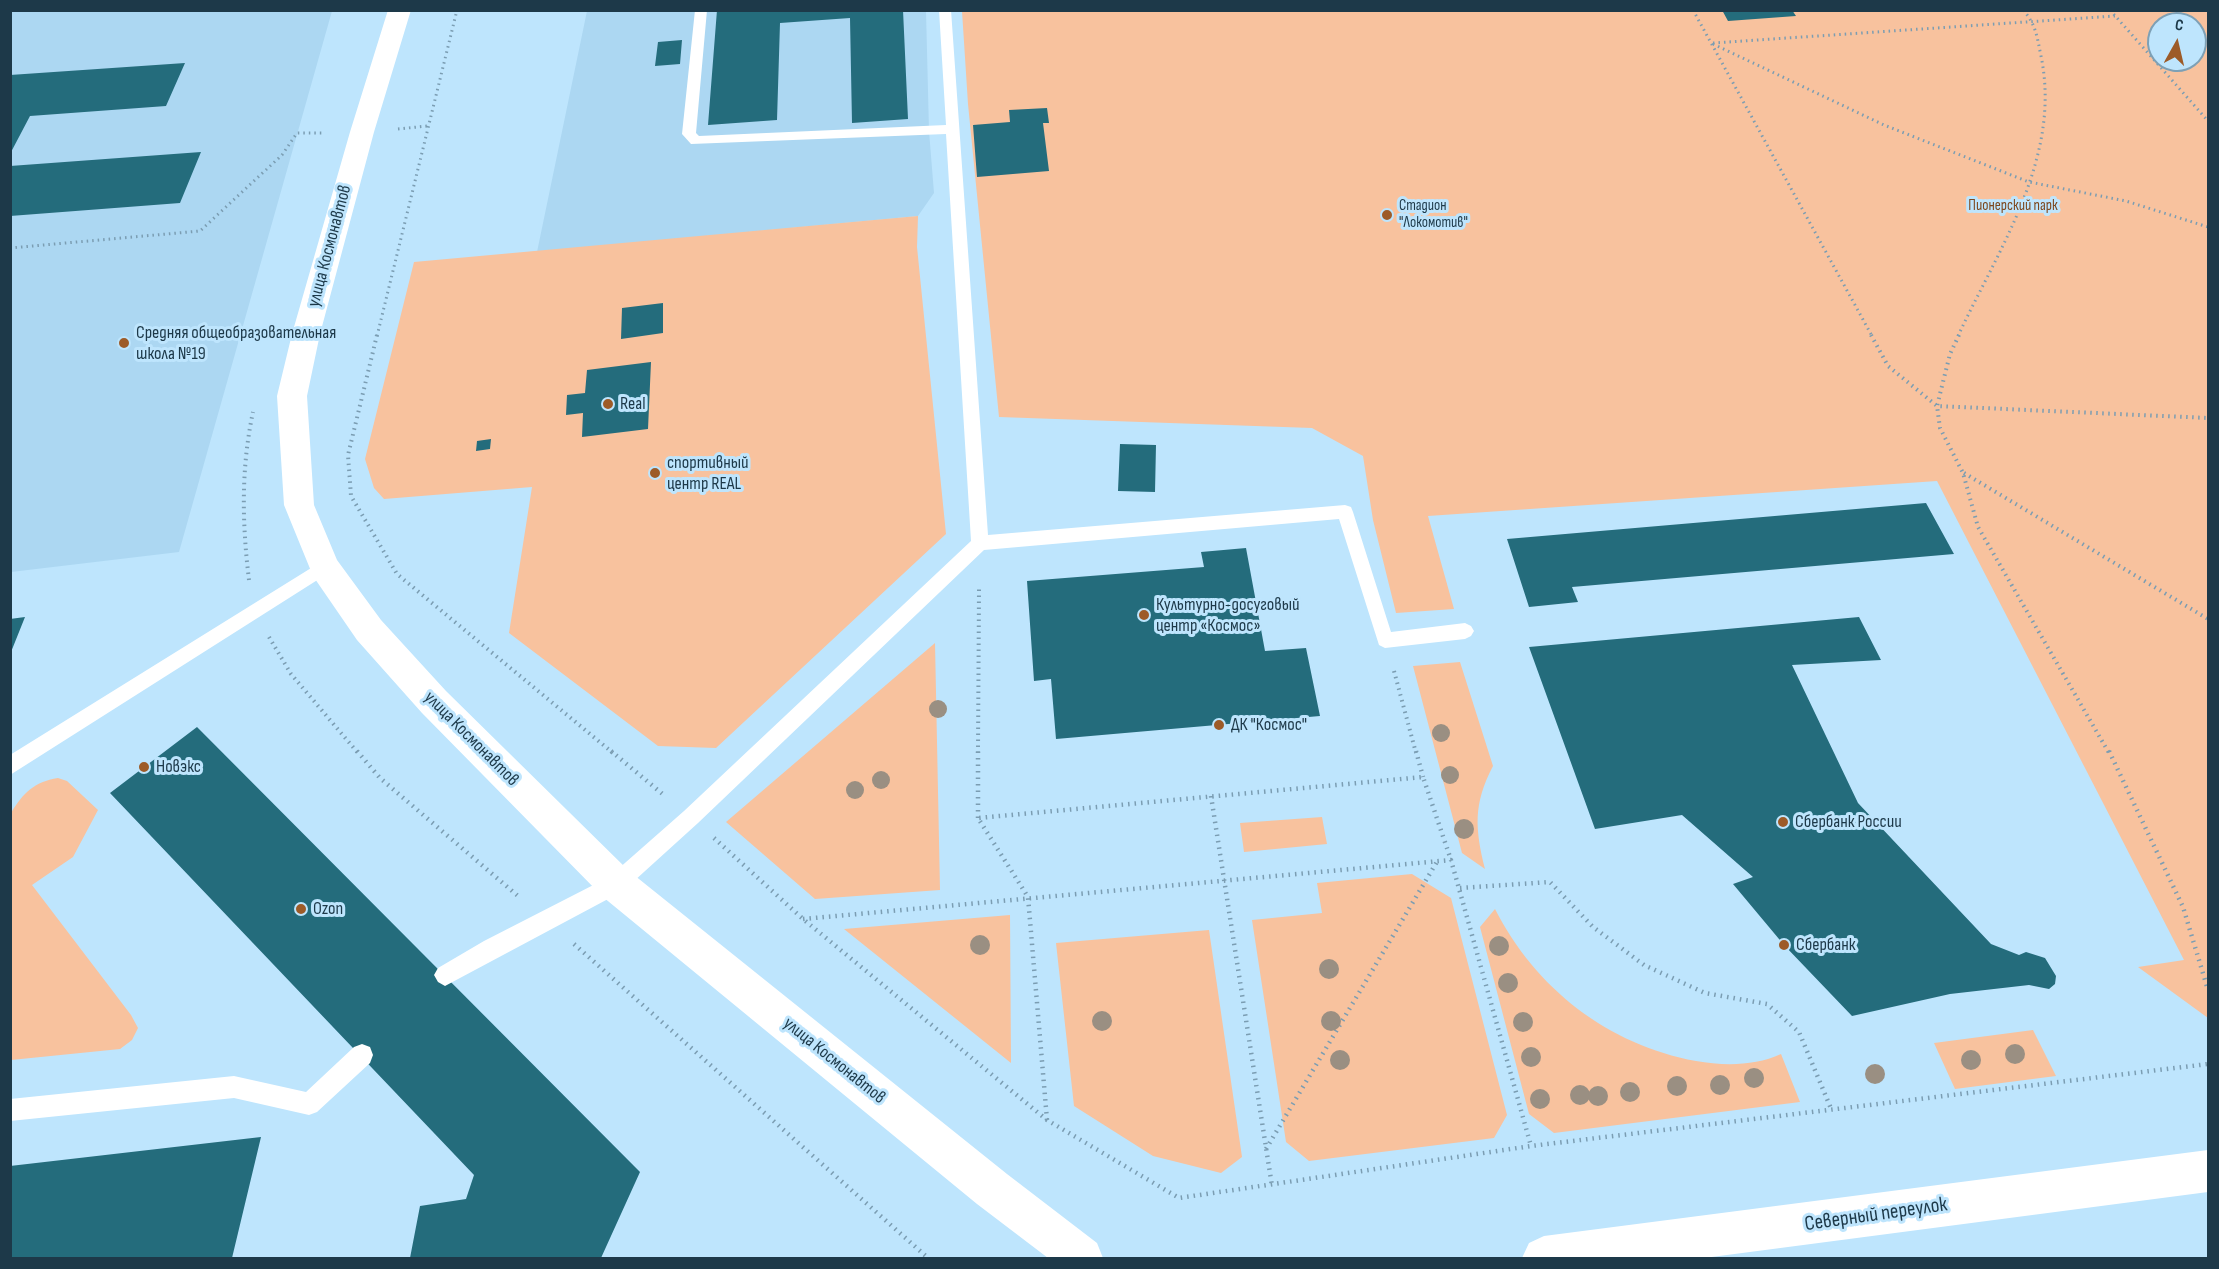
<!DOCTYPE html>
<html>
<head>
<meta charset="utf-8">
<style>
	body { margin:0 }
	#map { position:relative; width:2219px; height:1269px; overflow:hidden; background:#bee5fd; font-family:"Sofia Sans Condensed",sans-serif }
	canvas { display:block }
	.frame { position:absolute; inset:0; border:12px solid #1d3949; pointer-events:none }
	.north { position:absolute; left:2147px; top:12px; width:60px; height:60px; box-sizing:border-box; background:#bee5fd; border:2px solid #7ea0b5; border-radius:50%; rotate:8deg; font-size:16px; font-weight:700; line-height:24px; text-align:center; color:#1d3949 }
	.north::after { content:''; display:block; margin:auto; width:21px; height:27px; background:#9d5b28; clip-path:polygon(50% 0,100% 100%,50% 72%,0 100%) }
</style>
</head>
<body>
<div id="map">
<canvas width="2219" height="1269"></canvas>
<div class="frame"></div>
<div class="north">С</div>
</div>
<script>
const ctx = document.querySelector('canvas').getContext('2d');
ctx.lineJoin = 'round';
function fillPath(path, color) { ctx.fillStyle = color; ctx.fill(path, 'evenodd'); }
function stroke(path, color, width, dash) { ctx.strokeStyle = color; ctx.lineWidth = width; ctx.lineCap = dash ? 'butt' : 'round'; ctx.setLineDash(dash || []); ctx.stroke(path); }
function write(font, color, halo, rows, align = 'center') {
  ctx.font = font + ' "Sofia Sans Condensed",sans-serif'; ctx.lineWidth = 6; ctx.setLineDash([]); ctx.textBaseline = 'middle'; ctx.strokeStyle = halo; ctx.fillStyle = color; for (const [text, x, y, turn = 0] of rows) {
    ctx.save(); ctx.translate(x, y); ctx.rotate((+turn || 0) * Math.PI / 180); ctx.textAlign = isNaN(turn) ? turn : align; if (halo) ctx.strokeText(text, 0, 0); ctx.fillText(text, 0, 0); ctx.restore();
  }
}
fillPath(new Path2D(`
	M 10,11 L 332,11 L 179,552 L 11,572 Z
	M 587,11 L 926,11 L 929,131 L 934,193 L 918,216 L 537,252 Z`), '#acd7f2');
fillPath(new Path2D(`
	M 962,11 L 2208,11 L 2208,1018 L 2138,967 L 2184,960 L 1937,481 L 1428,516 L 1454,609 L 1396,613 L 1373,520 L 1363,456 L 1312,428 L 999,417 L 968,104 ZM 2159,24 L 2195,24 L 2195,60 L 2159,60 Z
	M 918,216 L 917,247 L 946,534 L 716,748 L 658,746 L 509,633 L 532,487 L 384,499 L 374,488 L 365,459 L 414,262 Z
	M 935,643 L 940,890 L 815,899 L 726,822 Z
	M 1460,662 L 1493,766 C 1473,804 1475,829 1485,869 L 1462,853 L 1413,666 Z
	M 58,778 L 67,781 L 98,810 L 73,857 L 32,885 L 131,1015 L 138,1028 L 132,1040 L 120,1049 L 11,1060 L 11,813 C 23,793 34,782 58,778 Z
	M 1322,817 L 1327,844 L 1244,852 L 1240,823 Z
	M 1412,874 L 1451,898 L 1507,1115 L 1494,1138 L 1309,1161 L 1286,1142 L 1252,920 L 1322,913 L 1317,883 Z
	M 1495,909 C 1535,988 1608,1045 1696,1061 C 1724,1066 1755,1066 1781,1054 L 1800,1102 L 1554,1133 L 1529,1114 L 1480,927 Z
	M 1010,915 L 1011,1063 L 844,929 Z
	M 1209,930 L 1242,1157 L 1221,1173 L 1153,1156 L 1074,1106 L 1056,943 Z
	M 2033,1030 L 2056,1076 L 1955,1089 L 1934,1043 Z`), '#f8c29e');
fillPath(new Path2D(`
	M 717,10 L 903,10 L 908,119 L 852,123 L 850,18 L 780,23 L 777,120 L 708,125 Z
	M 1722,10 L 1792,10 L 1796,16 L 1728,21 Z
	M 682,40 L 680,64 L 655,66 L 658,42 Z
	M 185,63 L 166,106 L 30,116 L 10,154 L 10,75 Z
	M 1047,108 L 1049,123 L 1043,123 L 1049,171 L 977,177 L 973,125 L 1010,122 L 1009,110 Z
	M 201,152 L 180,203 L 10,216 L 10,166 Z
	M 663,303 L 663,333 L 621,339 L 622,308 Z
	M 651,362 L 648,429 L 582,437 L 583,413 L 566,415 L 567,395 L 585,393 L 587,370 Z
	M 491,439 L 490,449 L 476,451 L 477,441 Z
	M 1120,444 L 1156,445 L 1155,492 L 1118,491 Z
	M 1926,503 L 1954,554 L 1572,587 L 1578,602 L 1529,607 L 1507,539 Z
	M 1246,548 L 1265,651 L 1306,648 L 1320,716 L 1056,739 L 1051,679 L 1034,681 L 1027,581 L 1204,567 L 1201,552 Z
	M 25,617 L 11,652 L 10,652 L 10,619 Z
	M 1859,617 L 1881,660 L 1792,665 L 1858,803 L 1991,944 L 2019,955 L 2026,952 L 2045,958 L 2056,976 L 2055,984 L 2049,989 L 2029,985 L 1950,994 L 1852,1016 L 1784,945 L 1733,884 L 1753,877 L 1682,815 L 1595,829 L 1529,647 Z
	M 197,727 L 640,1172 L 601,1258 L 410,1258 L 420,1206 L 466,1199 L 474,1175 L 110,793 Z
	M 261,1137 L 232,1258 L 10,1258 L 10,1166 Z`), '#246c7c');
stroke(new Path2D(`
	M 1693,10 L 1872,336
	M 2110,10 L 2208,121
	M 1713,43 L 2115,16
	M 1713,44 L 1884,125 L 2029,182 L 2126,201 L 2208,227
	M 398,129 L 427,126
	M 10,248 L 200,231 L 282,155 L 297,133 L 325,133
	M 377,336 L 457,10
	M 1958,336 C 1999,248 2062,157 2041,56 C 2037,37 2036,24 2023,10`), '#7b9db2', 3, [1.5, 4]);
stroke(new Path2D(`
	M 377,335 L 348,455 L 351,496 L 397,574 L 613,753
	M 1871,335 L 1888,366 L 1937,406 L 2208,418
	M 1959,335 L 1950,354 L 1937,406 L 1940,428 L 1963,473 L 1978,527 L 2109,753
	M 1964,473 L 2208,619
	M 249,580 C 242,523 241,468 253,412
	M 269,637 L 291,674 L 358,753
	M 1394,671 L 1416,753
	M 978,753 L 979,588`), '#7b9db2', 4, [1.5, 4.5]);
stroke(new Path2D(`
	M 357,751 L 380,778 L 518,896
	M 611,751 L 665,796
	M 1416,751 L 1423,777
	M 2109,751 L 2183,907 L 2208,990
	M 1211,796 L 1272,1186
	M 978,818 L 978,751
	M 714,838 L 803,919 L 1047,1120 L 1179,1198 L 1531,1146 L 2208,1064
	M 1460,888 L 1550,882 L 1593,927 L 1644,965 L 1705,993 L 1767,1004 L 1799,1032 L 1832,1111
	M 803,919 L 1451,860 L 1531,1146
	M 574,944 L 928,1258
	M 1047,1120 L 1028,897 L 978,818 L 1423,777 L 1451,860
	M 1266,1149 L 1438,860`), '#7b9db2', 4.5, [1.5, 5]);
fillPath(new Path2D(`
	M 695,10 L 707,10 L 696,133 L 699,136 L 946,125 L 939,10 L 951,10 L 988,535 L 1345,505 L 1351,507 L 1353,512 L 1391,632 L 1465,623 L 1471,626 L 1474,631 L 1471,636 L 1465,639 L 1385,648 L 1379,645 L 1339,519 L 984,550 L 698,823 L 623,891 L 445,986 L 438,982 L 434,975 L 438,968 L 484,941 L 609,877 L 684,811 L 971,541 L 946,134 L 691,144 L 682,134 Z
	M 324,560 L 330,562 L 333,567 L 330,572 L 10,775 L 10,755 Z
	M 362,1044 L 370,1047 L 373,1055 L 370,1063 L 317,1112 L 309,1115 L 234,1098 L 10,1121 L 10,1099 L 234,1076 L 306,1092 L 354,1047 Z`), '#fff');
fillPath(new Path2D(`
	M 388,10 L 411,10 L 374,132 L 320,334 L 307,396 L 314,505 L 337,560 L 381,620 L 446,691 L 629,871 L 1007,1174 L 1097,1243 L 1103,1258 L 1048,1258 L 977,1204 L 603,897 L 422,713 L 357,640 L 313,576 L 284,505 L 277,396 L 292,334 L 350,132 Z
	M 2208,1150 L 2208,1192 L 1704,1258 L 1522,1258 L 1529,1243 L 1544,1236 Z`), '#fff');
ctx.fillStyle = '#9a8f82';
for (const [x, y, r] of [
	[938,709,9],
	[1441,733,9],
	[1450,775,9],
	[881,780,9],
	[855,790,9],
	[1464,829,10],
	[980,945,10],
	[1499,946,10],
	[1329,969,10],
	[1508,983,10],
	[1102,1021,10],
	[1331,1021,10],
	[1523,1022,10],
	[2015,1054,10],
	[1531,1057,10],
	[1340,1060,10],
	[1971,1060,10],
	[1875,1074,10],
	[1754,1078,10],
	[1720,1085,10],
	[1677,1086,10],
	[1630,1092,10],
	[1580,1095,10],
	[1598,1096,10],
	[1540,1099,10]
]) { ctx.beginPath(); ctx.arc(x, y, r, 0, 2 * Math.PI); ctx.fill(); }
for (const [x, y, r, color] of [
	[1387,215,6,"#9d5b28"],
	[124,343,6,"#9d5b28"],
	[608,404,6,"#9d5b28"],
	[655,473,6,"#9d5b28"],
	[1144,615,6,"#9d5b28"],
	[1219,725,6,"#9d5b28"],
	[144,767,6,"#9d5b28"],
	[1783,822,6,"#9d5b28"],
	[301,909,6,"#9d5b28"],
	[1784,945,6,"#9d5b28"]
]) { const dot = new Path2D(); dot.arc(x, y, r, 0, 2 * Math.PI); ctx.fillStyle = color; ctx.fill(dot); stroke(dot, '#bee5fd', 2); }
write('15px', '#1d3949', '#bee5fd', [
	["Стадион",1399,206],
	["\"Локомотив\"",1399,223]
], 'left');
write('15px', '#7d481e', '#bee5fd', [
	["Пионерский парк",2013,206]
]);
write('18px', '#1d3949', '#bee5fd', [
	["улица Космонавтов",330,246,-75],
	["улица Космонавтов",471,739,45],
	["улица Космонавтов",834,1061,39]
]);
write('18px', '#1d3949', '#bee5fd', [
	["Средняя общеобразовательная",136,333],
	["школа №19",136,354],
	["Real",620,404],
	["спортивный",667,463],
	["центр REAL",667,484],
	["Культурно-досуговый",1156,605],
	["центр «Космос»",1156,626],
	["ДК \"Космос\"",1231,725],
	["Новэкс",156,767],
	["Сбербанк России",1795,822],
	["Ozon",313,909],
	["Сбербанк",1796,945]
], 'left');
write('21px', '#1d3949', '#bee5fd', [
	["Северный переулок",1876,1215,-8]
]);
</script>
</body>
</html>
